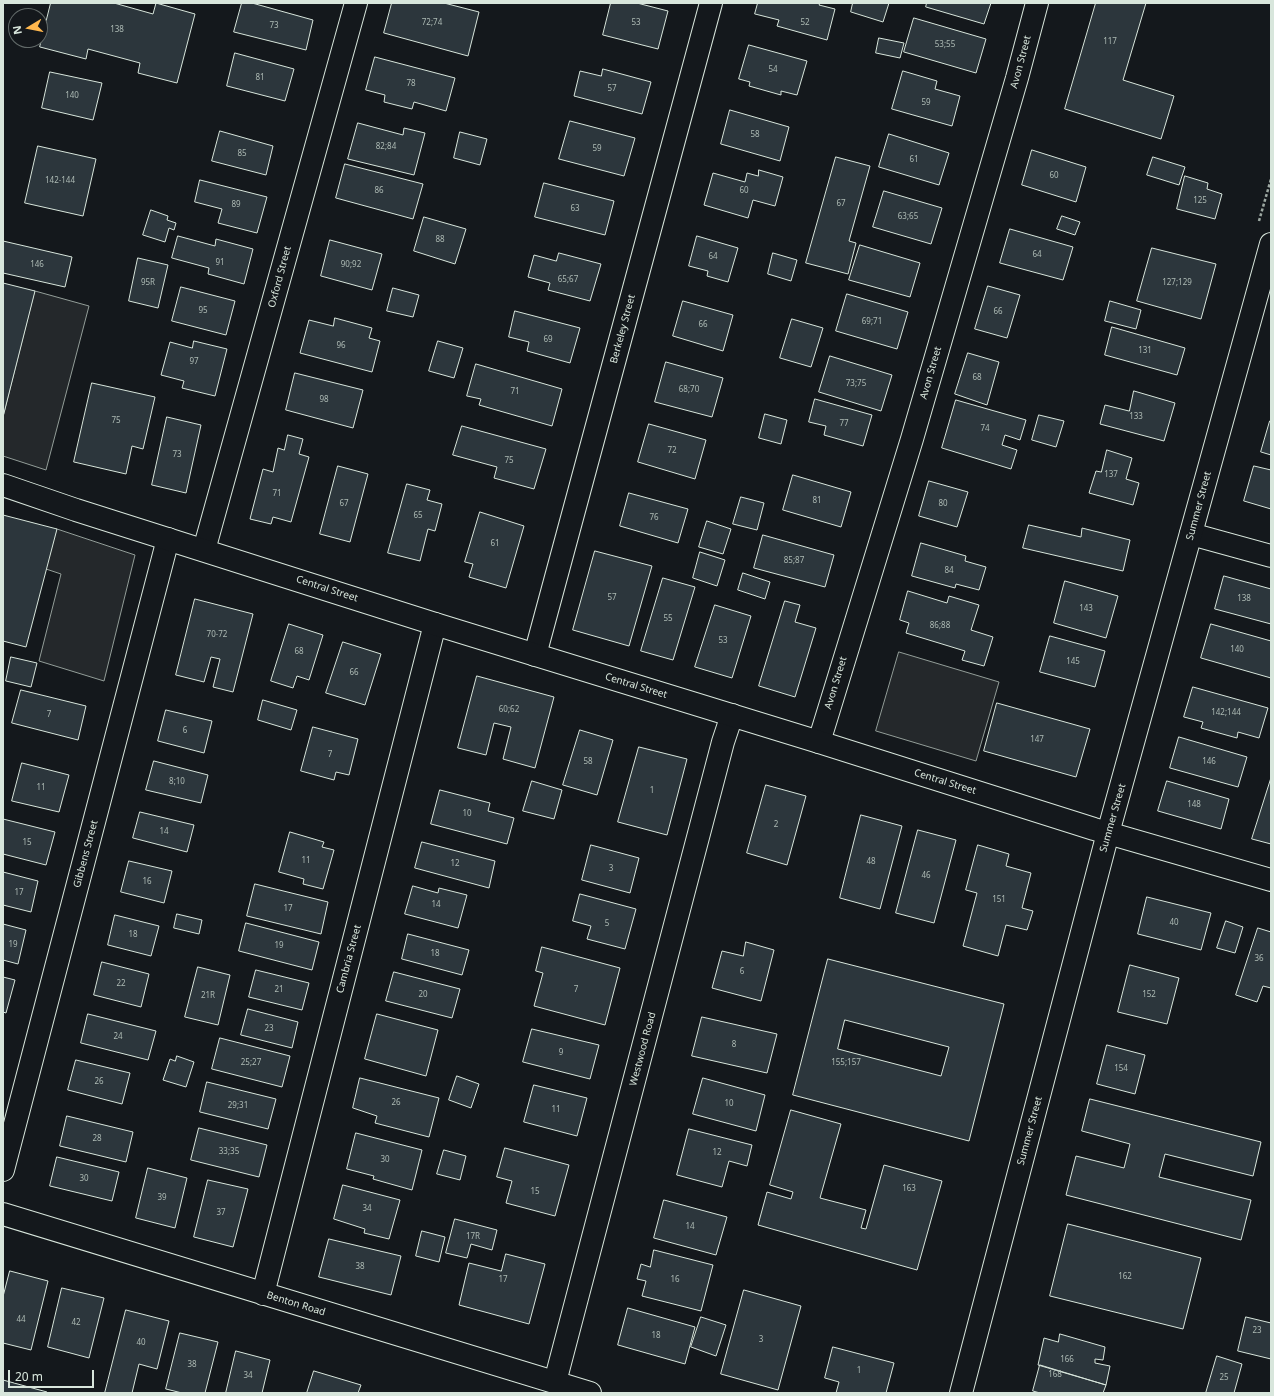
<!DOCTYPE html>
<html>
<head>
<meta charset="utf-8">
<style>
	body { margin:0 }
	#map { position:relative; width:1274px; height:1396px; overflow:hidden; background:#14181c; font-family:"Noto Sans",sans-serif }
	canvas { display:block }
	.frame { position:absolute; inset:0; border:4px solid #d8e6dc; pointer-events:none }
	.north { position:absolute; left:8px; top:8px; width:40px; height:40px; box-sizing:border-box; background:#14181c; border:1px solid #626a69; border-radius:50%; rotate:260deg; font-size:11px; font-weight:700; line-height:16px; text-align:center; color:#d8e6dc }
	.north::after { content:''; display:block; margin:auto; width:14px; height:18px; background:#ffb74d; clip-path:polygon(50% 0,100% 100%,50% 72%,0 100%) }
	.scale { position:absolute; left:8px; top:1370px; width:86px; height:18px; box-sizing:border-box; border:2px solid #d8e6dc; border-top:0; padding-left:5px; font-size:12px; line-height:14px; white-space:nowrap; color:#d8e6dc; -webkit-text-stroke:3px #14181c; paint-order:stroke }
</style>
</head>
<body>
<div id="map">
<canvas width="1274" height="1396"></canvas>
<div class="frame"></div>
<div class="north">N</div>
<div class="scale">20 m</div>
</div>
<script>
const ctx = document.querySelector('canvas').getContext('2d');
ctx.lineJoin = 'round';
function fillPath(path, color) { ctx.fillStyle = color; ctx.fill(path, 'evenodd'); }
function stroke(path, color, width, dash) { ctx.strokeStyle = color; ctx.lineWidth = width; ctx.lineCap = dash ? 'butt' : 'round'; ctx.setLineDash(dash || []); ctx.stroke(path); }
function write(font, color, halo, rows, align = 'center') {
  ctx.font = font + ' "Noto Sans",sans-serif'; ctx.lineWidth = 3; ctx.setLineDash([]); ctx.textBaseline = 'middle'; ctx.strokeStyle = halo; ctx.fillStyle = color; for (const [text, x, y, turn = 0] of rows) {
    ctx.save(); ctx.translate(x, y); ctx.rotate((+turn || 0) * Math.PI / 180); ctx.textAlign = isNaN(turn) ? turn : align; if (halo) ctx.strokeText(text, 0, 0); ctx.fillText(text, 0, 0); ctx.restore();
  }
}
const parking = new Path2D(`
	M 35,291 L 89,306 L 46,470 L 3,456 L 3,417 Z
	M 57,529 L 135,555 L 104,681 L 39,661 L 61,574 L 46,569 Z
	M 899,652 L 999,682 L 976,761 L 876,731 Z`);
fillPath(parking, '#24282b');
stroke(parking, '#939e99', 1);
const building = new Path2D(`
	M 51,3 L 114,3 L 153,14 L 156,3 L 195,14 L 177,83 L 138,73 L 140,63 L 88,49 L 86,59 L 40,47 Z
	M 242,3 L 252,3 L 313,20 L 306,50 L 234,32 Z
	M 392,3 L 444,3 L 479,12 L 468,56 L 384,33 Z
	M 611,3 L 637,3 L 668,11 L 658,49 L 603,35 Z
	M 758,3 L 820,3 L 819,5 L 835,9 L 827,40 L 777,26 L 779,20 L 755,14 Z
	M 853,3 L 889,3 L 883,22 L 851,12 Z
	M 927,3 L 991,3 L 984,24 L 926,7 Z
	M 1096,3 L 1146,3 L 1123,80 L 1174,96 L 1161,139 L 1065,109 Z
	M 914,18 L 986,39 L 976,73 L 904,52 Z
	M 879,38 L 904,43 L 900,58 L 876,53 Z
	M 749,45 L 807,61 L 797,95 L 781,91 L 781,95 L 749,86 L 750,82 L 739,79 Z
	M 235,53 L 294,69 L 285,101 L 227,86 Z
	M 375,57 L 455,78 L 446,111 L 414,102 L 412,109 L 384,102 L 385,95 L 366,90 Z
	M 603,69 L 651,82 L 642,114 L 574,96 L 580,71 L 601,76 Z
	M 903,71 L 937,81 L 935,89 L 960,96 L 952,126 L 892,109 Z
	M 50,72 L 102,83 L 93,120 L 42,108 Z
	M 730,110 L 789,127 L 780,161 L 721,144 Z
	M 570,121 L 635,138 L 624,176 L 559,159 Z
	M 358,123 L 403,135 L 404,128 L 425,133 L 414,175 L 348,159 Z
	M 220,131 L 273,146 L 266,175 L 212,161 Z
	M 460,132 L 487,139 L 480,165 L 454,158 Z
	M 889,134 L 949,153 L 939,185 L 879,167 Z
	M 38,146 L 96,159 L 83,216 L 25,203 Z
	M 1032,150 L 1086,167 L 1076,202 L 1022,185 Z
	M 836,157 L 870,166 L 849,241 L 856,243 L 848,274 L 806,263 Z
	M 1153,157 L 1185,167 L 1179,185 L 1147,175 Z
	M 345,164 L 423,184 L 413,219 L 336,198 Z
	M 759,170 L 783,177 L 775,206 L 753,200 L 748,218 L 704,205 L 713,173 L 745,182 L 747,173 L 758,176 Z
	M 1185,176 L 1208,183 L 1207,189 L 1222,194 L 1215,219 L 1177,209 Z
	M 200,180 L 267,197 L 257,233 L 218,223 L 222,209 L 195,202 Z
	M 544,183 L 614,201 L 605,235 L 535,217 Z
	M 884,191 L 942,208 L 931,244 L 873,227 Z
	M 151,210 L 168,216 L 167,220 L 176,223 L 174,230 L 169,228 L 165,242 L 143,235 Z
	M 1062,216 L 1080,222 L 1075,235 L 1057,229 Z
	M 424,217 L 466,229 L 455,264 L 414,251 Z
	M 1010,229 L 1073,247 L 1063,280 L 1000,263 Z
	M 178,236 L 215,246 L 216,239 L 253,249 L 244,284 L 208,274 L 209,268 L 172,258 Z
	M 697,236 L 738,248 L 728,282 L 707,276 L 708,271 L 689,266 Z
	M 330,240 L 382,254 L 372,290 L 321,276 Z
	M 3,241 L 72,257 L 65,287 L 3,273 Z
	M 860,245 L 920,263 L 910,297 L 849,280 Z
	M 1152,248 L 1216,264 L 1201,319 L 1137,301 Z
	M 559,253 L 601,264 L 590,301 L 548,290 L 550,283 L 528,277 L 534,255 L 556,261 Z
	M 773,253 L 797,260 L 791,281 L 768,274 Z
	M 138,258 L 168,265 L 158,308 L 129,301 Z
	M 3,283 L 35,291 L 3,417 Z
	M 988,286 L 1020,295 L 1007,338 L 975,329 Z
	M 181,287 L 235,301 L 226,335 L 172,321 Z
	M 393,288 L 419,295 L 413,317 L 387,311 Z
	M 847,294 L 908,312 L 897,349 L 836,331 Z
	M 683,301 L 733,315 L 723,351 L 673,336 Z
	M 1110,301 L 1141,310 L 1136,329 L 1105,321 Z
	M 515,311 L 580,328 L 570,363 L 527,351 L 529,342 L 509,337 Z
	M 335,318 L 372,328 L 369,338 L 380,341 L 372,372 L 300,353 L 309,320 L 333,326 Z
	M 792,319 L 823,328 L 811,367 L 780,358 Z
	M 1112,327 L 1185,348 L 1177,375 L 1105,355 Z
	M 194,341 L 227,349 L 215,396 L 182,388 L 184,381 L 161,375 L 170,342 L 192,348 Z
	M 438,341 L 463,348 L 454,378 L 429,371 Z
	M 968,353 L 999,362 L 987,405 L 955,394 Z
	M 830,356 L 892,375 L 881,411 L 819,392 Z
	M 666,362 L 723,378 L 712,417 L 655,402 Z
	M 476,364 L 562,389 L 552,426 L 479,405 L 481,399 L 467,396 Z
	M 295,373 L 363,390 L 353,428 L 286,410 Z
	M 92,383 L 155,397 L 143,449 L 132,446 L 126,474 L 74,462 Z
	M 1134,391 L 1175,403 L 1164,441 L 1100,424 L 1105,405 L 1129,411 Z
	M 815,399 L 872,415 L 863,446 L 824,435 L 826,426 L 809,422 Z
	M 956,400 L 1026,420 L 1020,440 L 1005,435 L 1002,445 L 1017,450 L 1011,469 L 942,448 Z
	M 765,414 L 787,420 L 781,444 L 759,438 Z
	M 1039,415 L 1064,421 L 1056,447 L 1032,440 Z
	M 167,417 L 201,425 L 186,493 L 152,485 Z
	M 1270,421 L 1271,421 L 1271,455 L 1261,452 Z
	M 649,424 L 706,440 L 695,479 L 638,462 Z
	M 462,426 L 546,449 L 534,489 L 494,478 L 497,467 L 453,455 Z
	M 288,435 L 303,439 L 299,454 L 309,457 L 291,522 L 273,517 L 271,524 L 250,519 L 263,469 L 273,472 L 278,448 L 284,450 Z
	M 1107,450 L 1132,458 L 1126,479 L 1139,483 L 1133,505 L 1089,493 L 1096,471 L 1101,472 Z
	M 338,466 L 368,474 L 350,542 L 320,534 Z
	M 1254,466 L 1271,470 L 1271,509 L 1244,501 Z
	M 793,475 L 851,492 L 841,527 L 783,510 Z
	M 929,481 L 968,492 L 957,527 L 919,516 Z
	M 407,484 L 430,490 L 427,500 L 442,504 L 435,531 L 428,529 L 420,561 L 388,553 Z
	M 629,493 L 688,509 L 678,543 L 620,526 Z
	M 741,497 L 764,503 L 757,530 L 733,524 Z
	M 480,512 L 524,526 L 506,588 L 469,577 L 473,564 L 465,562 Z
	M 3,515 L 57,529 L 26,647 L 3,641 Z
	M 707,521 L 731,529 L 723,554 L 699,547 Z
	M 1029,525 L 1081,537 L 1082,528 L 1130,540 L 1123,571 L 1023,548 Z
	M 763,535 L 834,555 L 825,587 L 754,568 Z
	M 921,543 L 966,556 L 965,561 L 986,567 L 979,590 L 956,584 L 955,588 L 912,576 Z
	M 595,551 L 652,566 L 629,646 L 573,630 Z
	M 700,552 L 725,560 L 717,586 L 693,578 Z
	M 743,573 L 770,582 L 765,599 L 738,590 Z
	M 1224,576 L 1271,589 L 1271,624 L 1215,609 Z
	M 663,578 L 695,587 L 673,660 L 641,651 Z
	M 1065,581 L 1118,596 L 1106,638 L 1054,623 Z
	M 908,591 L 947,603 L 949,596 L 979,605 L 971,630 L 993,637 L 984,666 L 962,660 L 965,651 L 906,633 L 909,623 L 900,620 Z
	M 195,599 L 253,614 L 233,692 L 213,687 L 220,659 L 211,657 L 204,682 L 176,675 Z
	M 785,601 L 800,605 L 795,622 L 816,628 L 795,697 L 759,686 Z
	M 715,605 L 751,616 L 732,678 L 695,667 Z
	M 289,624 L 323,635 L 309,680 L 297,676 L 293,688 L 271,681 Z
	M 1211,624 L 1271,641 L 1271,678 L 1201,658 Z
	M 1050,636 L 1105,651 L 1095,687 L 1040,672 Z
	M 343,642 L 381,654 L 365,705 L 326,693 Z
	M 11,657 L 37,663 L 31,687 L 6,681 Z
	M 477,676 L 554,697 L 535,768 L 503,759 L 511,727 L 494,723 L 486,755 L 458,748 Z
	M 1193,687 L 1268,708 L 1259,738 L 1238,732 L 1237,738 L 1201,728 L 1203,722 L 1184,717 Z
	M 21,690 L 86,706 L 78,740 L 12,723 Z
	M 263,700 L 297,710 L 291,730 L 258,720 Z
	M 997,703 L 1090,729 L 1076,777 L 984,751 Z
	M 166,710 L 212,721 L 204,753 L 158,741 Z
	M 313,727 L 358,739 L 349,775 L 336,772 L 334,780 L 301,771 Z
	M 580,730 L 613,740 L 597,795 L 563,785 Z
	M 1179,737 L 1247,757 L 1238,787 L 1170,768 Z
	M 639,747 L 687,759 L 667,835 L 618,822 Z
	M 154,761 L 208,775 L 201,803 L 146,790 Z
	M 22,763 L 69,775 L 59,812 L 12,801 Z
	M 1271,778 L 1271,844 L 1252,839 Z
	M 532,781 L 562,790 L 554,819 L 523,811 Z
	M 1167,781 L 1229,799 L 1221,829 L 1158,811 Z
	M 766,785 L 806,796 L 787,865 L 747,853 Z
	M 440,790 L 490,803 L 488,811 L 514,818 L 507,844 L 431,824 Z
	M 140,812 L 194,825 L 187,852 L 133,838 Z
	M 861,815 L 902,826 L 880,909 L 840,898 Z
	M 3,819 L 55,832 L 46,865 L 3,854 Z
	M 918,830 L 956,840 L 934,923 L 896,913 Z
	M 290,832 L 324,842 L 322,847 L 334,850 L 323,889 L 303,884 L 304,879 L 279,872 Z
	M 422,842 L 495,861 L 489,888 L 415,868 Z
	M 591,845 L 639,858 L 630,893 L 582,880 Z
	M 978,845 L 1009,854 L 1006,866 L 1031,873 L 1022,908 L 1033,911 L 1027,930 L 1006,925 L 998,956 L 963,946 L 977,893 L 966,890 Z
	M 129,861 L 172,871 L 164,903 L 121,892 Z
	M 3,872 L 38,881 L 31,912 L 3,905 Z
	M 255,884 L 328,902 L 321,934 L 247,916 Z
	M 413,886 L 438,893 L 439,888 L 467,895 L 458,928 L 405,914 Z
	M 580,894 L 636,909 L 625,949 L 587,939 L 591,926 L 573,921 Z
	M 1147,897 L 1211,913 L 1201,950 L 1138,934 Z
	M 177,914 L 202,920 L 199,934 L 174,928 Z
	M 115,915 L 159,926 L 151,956 L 108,945 Z
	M 1226,921 L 1243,927 L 1235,953 L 1217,948 Z
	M 246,923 L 319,942 L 312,970 L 239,951 Z
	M 3,924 L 26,930 L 18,964 L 3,960 Z
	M 1258,928 L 1271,932 L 1271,988 L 1263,986 L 1257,1002 L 1236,995 Z
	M 408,934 L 469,950 L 462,975 L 402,959 Z
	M 746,942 L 774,950 L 761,1001 L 712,988 L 722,951 L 743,956 Z
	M 542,947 L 620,968 L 605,1025 L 534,1006 L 543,973 L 536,971 Z
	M 828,959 L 1004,1004 L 969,1141 L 793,1095 ZM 845,1020 L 949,1047 L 941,1076 L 838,1049 Z
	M 102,962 L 149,974 L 141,1007 L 94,995 Z
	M 1130,965 L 1179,978 L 1167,1024 L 1118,1012 Z
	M 198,967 L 230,975 L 218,1025 L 185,1017 Z
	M 256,970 L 309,983 L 302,1010 L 249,997 Z
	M 394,972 L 460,989 L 452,1018 L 386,1001 Z
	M 3,977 L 15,980 L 6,1013 L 3,1012 Z
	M 248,1009 L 298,1022 L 292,1048 L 241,1035 Z
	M 88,1014 L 156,1031 L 148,1060 L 81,1043 Z
	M 377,1014 L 438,1030 L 426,1076 L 365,1059 Z
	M 702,1017 L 777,1034 L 767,1073 L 692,1056 Z
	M 532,1029 L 599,1045 L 590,1079 L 523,1062 Z
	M 220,1038 L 290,1056 L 282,1087 L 212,1069 Z
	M 1107,1045 L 1145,1055 L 1135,1094 L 1097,1084 Z
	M 177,1056 L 194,1062 L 186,1087 L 163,1080 L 170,1059 L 175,1061 Z
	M 76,1060 L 130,1073 L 122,1104 L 68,1090 Z
	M 457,1076 L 479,1084 L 471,1108 L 449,1100 Z
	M 360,1078 L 439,1098 L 429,1137 L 375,1123 L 377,1116 L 353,1108 Z
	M 703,1078 L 765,1095 L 756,1131 L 693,1114 Z
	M 207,1082 L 276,1099 L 268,1129 L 200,1112 Z
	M 534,1085 L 587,1098 L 577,1136 L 524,1122 Z
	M 1090,1099 L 1261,1142 L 1253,1176 L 1165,1154 L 1159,1177 L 1251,1200 L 1241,1240 L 1066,1195 L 1076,1156 L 1124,1168 L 1130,1144 L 1082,1131 Z
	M 791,1110 L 841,1124 L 820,1198 L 866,1210 L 861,1228 L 866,1229 L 884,1165 L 942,1181 L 917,1270 L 758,1225 L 767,1192 L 791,1199 L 793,1192 L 770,1185 Z
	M 67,1116 L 133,1132 L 126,1162 L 60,1146 Z
	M 199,1128 L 267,1145 L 259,1177 L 191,1160 Z
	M 689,1129 L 752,1145 L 747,1166 L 729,1161 L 722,1187 L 677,1175 Z
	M 356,1133 L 422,1150 L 412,1190 L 373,1179 L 374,1176 L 347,1169 Z
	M 505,1148 L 569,1165 L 555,1216 L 506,1203 L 512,1181 L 497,1177 Z
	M 444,1150 L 466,1156 L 460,1180 L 437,1174 Z
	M 57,1157 L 119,1172 L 112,1201 L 50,1186 Z
	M 148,1168 L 187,1178 L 175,1228 L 136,1218 Z
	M 208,1180 L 248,1189 L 233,1247 L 194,1237 Z
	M 343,1185 L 400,1200 L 389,1239 L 364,1233 L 365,1229 L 334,1219 Z
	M 664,1200 L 727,1217 L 716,1255 L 654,1238 Z
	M 455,1219 L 497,1230 L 492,1250 L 471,1244 L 467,1258 L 446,1253 Z
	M 1068,1224 L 1201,1258 L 1183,1329 L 1050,1296 Z
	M 422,1231 L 445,1237 L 439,1262 L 416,1256 Z
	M 329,1239 L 401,1256 L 391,1295 L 319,1277 Z
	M 654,1250 L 713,1265 L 701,1311 L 642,1296 L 646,1281 L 637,1279 L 641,1264 L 650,1267 Z
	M 506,1254 L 545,1264 L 529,1324 L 459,1305 L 469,1263 L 501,1271 Z
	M 10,1271 L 48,1281 L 31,1350 L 3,1343 L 3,1297 Z
	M 62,1288 L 104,1298 L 89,1358 L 48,1347 Z
	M 744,1290 L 801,1306 L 778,1390 L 721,1374 Z
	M 628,1308 L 695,1327 L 685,1364 L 618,1345 Z
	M 126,1310 L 169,1321 L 157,1369 L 139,1364 L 132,1393 L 105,1393 Z
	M 701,1317 L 726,1325 L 716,1356 L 691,1347 Z
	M 1246,1317 L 1271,1323 L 1271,1359 L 1238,1351 Z
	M 180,1333 L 218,1342 L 205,1393 L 182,1393 L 166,1389 Z
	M 1060,1334 L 1105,1347 L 1103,1360 L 1095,1359 L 1095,1363 L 1110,1366 L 1106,1385 L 1038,1365 L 1044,1338 L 1058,1342 Z
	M 833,1347 L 894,1363 L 886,1393 L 836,1393 L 839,1382 L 825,1378 Z
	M 236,1351 L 270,1360 L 262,1393 L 226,1393 Z
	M 1217,1356 L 1242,1364 L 1234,1393 L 1206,1393 Z
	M 1040,1365 L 1106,1385 L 1103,1393 L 1040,1393 L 1033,1391 Z
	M 314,1371 L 361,1385 L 358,1393 L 307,1393 Z
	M 3,1380 L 47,1392 L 47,1393 L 3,1393 Z`);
fillPath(building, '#2c363c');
stroke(building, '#d8e6dc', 1);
const minor = new Path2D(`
	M 1191,534 L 1271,556
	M 204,550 L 356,3
	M 535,655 L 711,3
	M 819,742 L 912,439 L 1017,78 L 1037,3
	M 3,1170 L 168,539
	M 3,1214 L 590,1393
	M 263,1294 L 435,624
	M 555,1382 L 723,742 L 732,715`);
const tertiary = new Path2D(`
	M 3,485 L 76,510 L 435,624 L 819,742 L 1094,829 L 1271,880`);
const secondary = new Path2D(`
	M 961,1393 L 1108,833 L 1271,244`);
stroke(minor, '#d8e6dc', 24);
stroke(tertiary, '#d8e6dc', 24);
stroke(secondary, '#d8e6dc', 24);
stroke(new Path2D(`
	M 1259,221 L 1271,179`), '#9da8a2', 2.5, [3, 2]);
stroke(minor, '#14181c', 22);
stroke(tertiary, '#14181c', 22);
stroke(secondary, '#14181c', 22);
write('8px', '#adbab4', null, [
	["72;74",432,23],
	["53",636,23],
	["52",805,23],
	["73",274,26],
	["138",117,30],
	["117",1110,42],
	["53;55",945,45],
	["54",773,70],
	["81",260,78],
	["78",411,84],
	["57",612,89],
	["140",72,96],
	["59",926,103],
	["58",755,135],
	["82;84",386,147],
	["59",597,149],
	["85",242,154],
	["61",914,160],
	["60",1054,176],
	["142-144",60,181],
	["86",379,191],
	["60",744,191],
	["125",1200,201],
	["67",841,204],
	["89",236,205],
	["63",575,209],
	["63;65",908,217],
	["88",440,240],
	["64",1037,255],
	["64",713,257],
	["91",220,263],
	["146",37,265],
	["90;92",351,265],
	["65;67",568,280],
	["95R",148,283],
	["127;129",1177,283],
	["95",203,311],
	["66",998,312],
	["69;71",872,322],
	["66",703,325],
	["69",548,340],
	["96",341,346],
	["131",1145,351],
	["97",194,362],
	["68",977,378],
	["73;75",856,384],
	["68;70",689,390],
	["71",515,392],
	["98",324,400],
	["133",1136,417],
	["75",116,421],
	["77",844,424],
	["74",985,429],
	["72",672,451],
	["73",177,455],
	["75",509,461],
	["137",1111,475],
	["71",277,494],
	["81",817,501],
	["67",344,504],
	["80",943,504],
	["65",418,516],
	["76",654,518],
	["61",495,544],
	["85;87",794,561],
	["84",949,571],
	["57",612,598],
	["138",1244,599],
	["143",1086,609],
	["55",668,619],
	["86;88",940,626],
	["70-72",217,635],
	["53",723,641],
	["140",1237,650],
	["68",299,652],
	["145",1073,662],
	["66",354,673],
	["60;62",509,710],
	["142;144",1226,713],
	["7",49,715],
	["6",185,731],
	["147",1037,740],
	["7",330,755],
	["58",588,762],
	["146",1209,762],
	["8;10",177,782],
	["11",41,788],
	["1",652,791],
	["148",1194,805],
	["10",467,814],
	["2",776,825],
	["14",164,832],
	["15",27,843],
	["11",306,861],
	["48",871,862],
	["12",455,864],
	["3",611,869],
	["46",926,876],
	["16",147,882],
	["17",19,893],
	["151",999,900],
	["14",436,905],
	["17",288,909],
	["40",1174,923],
	["5",607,924],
	["18",133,935],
	["19",13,945],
	["19",279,946],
	["18",435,954],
	["36",1259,959],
	["6",742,972],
	["22",121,984],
	["21",279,990],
	["7",576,990],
	["20",423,995],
	["152",1149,995],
	["21R",208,996],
	["23",269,1029],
	["24",118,1037],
	["8",734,1045],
	["9",561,1053],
	["25;27",251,1063],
	["155;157",846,1063],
	["154",1121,1069],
	["26",99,1082],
	["26",396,1103],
	["10",729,1104],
	["29;31",238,1106],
	["11",556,1110],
	["28",97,1139],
	["33;35",229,1152],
	["12",717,1153],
	["30",385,1160],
	["30",84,1179],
	["163",909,1189],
	["15",535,1192],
	["39",162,1198],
	["34",367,1209],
	["37",221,1213],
	["14",690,1227],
	["17R",473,1237],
	["38",360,1267],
	["162",1125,1277],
	["17",503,1280],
	["16",675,1280],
	["44",21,1320],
	["42",76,1323],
	["23",1257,1331],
	["18",656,1336],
	["3",761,1340],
	["40",141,1343],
	["166",1067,1360],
	["38",192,1365],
	["1",859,1371],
	["168",1055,1375],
	["34",248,1376],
	["25",1224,1378]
]);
write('10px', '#d8e6dc', '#14181c', [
	["Avon Street",1021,62,-75],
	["Oxford Street",280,277,-75],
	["Berkeley Street",623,329,-75],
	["Avon Street",931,373,-74],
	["Summer Street",1199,506,-75],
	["Central Street",327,589,18],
	["Avon Street",836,683,-73],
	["Central Street",636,686,17],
	["Central Street",945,782,17],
	["Summer Street",1113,818,-74],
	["Gibbens Street",86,854,-75],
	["Cambria Street",349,959,-75],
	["Westwood Road",643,1049,-75],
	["Summer Street",1030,1131,-75],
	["Benton Road",296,1304,17]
]);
</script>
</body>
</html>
